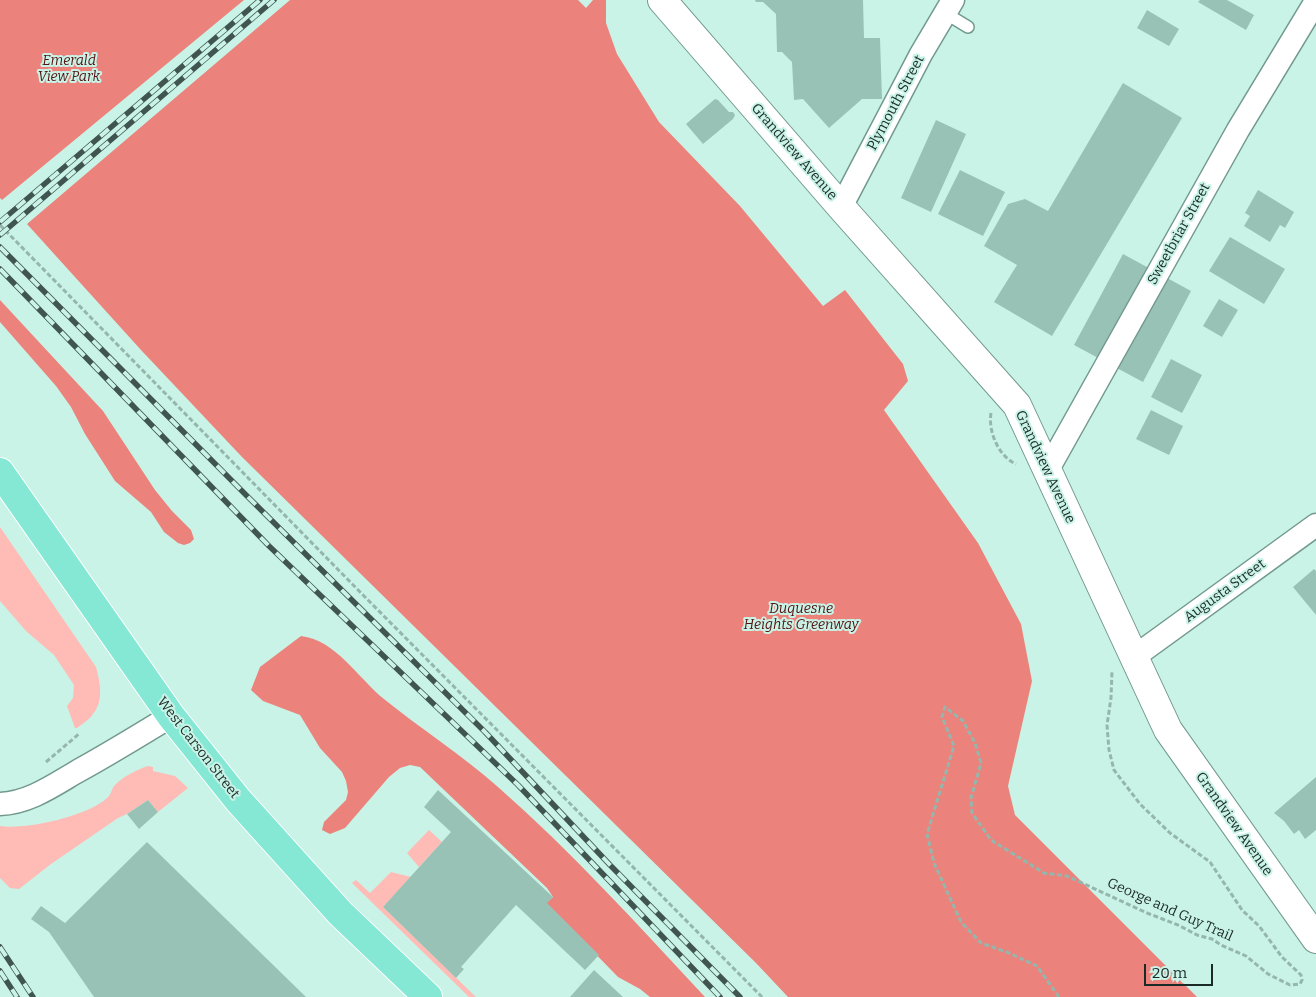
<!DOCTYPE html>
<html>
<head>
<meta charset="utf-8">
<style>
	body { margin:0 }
	#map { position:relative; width:1316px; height:997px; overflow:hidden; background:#caf3e7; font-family:Bitter,serif }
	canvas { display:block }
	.scale { position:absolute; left:1144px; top:964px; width:69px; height:22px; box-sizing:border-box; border:2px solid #1a2a26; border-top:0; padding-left:6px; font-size:15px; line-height:18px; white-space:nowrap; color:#1a2a26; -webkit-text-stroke:4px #caf3e7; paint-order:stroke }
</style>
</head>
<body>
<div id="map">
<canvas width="1316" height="997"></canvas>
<div class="scale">20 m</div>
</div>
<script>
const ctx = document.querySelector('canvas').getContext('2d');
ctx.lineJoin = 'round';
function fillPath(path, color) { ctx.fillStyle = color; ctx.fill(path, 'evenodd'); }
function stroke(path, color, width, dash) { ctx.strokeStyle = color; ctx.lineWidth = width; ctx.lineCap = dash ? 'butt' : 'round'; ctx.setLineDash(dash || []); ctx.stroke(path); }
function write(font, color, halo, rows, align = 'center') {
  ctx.font = font + ' Bitter,serif'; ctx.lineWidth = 4; ctx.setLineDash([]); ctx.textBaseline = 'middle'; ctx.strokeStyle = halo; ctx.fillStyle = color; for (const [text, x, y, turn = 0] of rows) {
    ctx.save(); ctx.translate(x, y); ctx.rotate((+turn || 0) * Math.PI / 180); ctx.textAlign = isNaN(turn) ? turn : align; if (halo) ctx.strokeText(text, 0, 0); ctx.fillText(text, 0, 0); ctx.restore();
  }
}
fillPath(new Path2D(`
	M 0,527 L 96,667 C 100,682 104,701 93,714 C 89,720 82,724 77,728 L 75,728 L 67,706 L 73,698 L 74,685 L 54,655 L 26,631 L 0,601 Z
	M 148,766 L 153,767 L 153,771 L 175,776 L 188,788 L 158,812 L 148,800 L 127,814 L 118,818 L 51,864 L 19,889 L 10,888 L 0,878 L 0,826 C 26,830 88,816 107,798 C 112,794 111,789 115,785 C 124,776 136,770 148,766 Z
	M 429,830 L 442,842 L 419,867 L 407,853 Z
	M 391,872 L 411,877 L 383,907 L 476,997 L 469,997 L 352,883 L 356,880 L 370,893 Z`), '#ffbbb5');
fillPath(new Path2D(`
	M 0,0 L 244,0 L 2,200 L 0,198 Z
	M 290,0 L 578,0 L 586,8 L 593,0 L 606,0 L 606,23 L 617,54 L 659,122 L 740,206 L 823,306 L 845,290 L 903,364 L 908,381 L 884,410 L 978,543 L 1021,624 L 1032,681 L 1008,786 L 1015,815 L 1197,997 L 788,997 L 756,963 L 242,457 L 141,350 L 27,224 Z
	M 0,300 L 103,411 L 155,490 L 172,511 L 191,530 L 194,539 L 190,543 L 184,545 L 178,543 L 164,532 L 151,512 L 115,481 L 85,434 L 71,407 L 56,386 L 0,322 Z
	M 301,636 C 336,640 358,678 384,699 C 421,729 462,755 498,787 C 572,852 638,925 705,997 L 650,997 L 640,989 L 618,977 L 546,903 L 553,897 L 547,888 L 420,767 L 410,765 L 400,768 L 389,777 L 345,828 L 330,834 L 322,830 L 324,822 L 346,800 L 348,792 L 346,781 L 342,772 L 320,748 L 300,715 L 263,701 L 251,690 L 260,667 Z`), '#eb837c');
fillPath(new Path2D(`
	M 755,0 L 863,0 L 864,38 L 880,38 L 882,99 L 862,99 L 829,128 L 803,99 L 794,100 L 792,62 L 782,52 L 777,52 L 776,14 L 763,2 L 756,2 Z
	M 1200,0 L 1227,0 L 1254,15 L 1246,30 L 1198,2 Z
	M 1147,10 L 1179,29 L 1169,46 L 1137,28 Z
	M 1123,83 L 1182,118 L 1052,336 L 994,302 L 1017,265 L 984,246 L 1008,204 L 1025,199 L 1048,211 Z
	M 715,99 L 718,100 L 729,112 L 733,112 L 735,115 L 733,119 L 703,144 L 686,124 Z
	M 936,120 L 966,134 L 931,212 L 901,198 Z
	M 960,170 L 1005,192 L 983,236 L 938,214 Z
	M 1258,190 L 1294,212 L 1285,228 L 1280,225 L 1270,242 L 1244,226 L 1250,216 L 1245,213 Z
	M 1230,237 L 1285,269 L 1264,304 L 1209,271 Z
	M 1123,254 L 1191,291 L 1143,382 L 1074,345 Z
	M 1219,299 L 1238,310 L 1222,337 L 1203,326 Z
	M 1171,359 L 1202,375 L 1182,413 L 1151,397 Z
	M 1151,410 L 1183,426 L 1169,455 L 1136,439 Z
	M 1314,569 L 1316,571 L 1316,615 L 1293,587 Z
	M 1316,777 L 1316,830 L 1305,839 L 1299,830 L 1294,834 L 1284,821 L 1274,813 Z
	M 438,790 L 553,897 L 547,903 L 599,955 L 585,970 L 516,905 L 461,967 L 464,969 L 456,978 L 383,907 L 451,832 L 424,807 Z
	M 148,800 L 158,812 L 139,829 L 127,814 Z
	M 147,842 L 306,997 L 94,997 L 49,932 L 31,919 L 41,906 L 65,923 Z
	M 594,970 L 623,997 L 570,997 Z`), '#99c2b6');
const lane = new Path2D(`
	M 945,13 L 968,27`);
const street = new Path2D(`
	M 841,207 L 921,54 L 953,0
	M 1047,471 L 1238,130 L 1316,1
	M 1134,657 L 1316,525
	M 0,804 C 29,803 54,785 78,771 C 109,754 140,735 171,716`);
const secondary = new Path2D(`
	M 662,0 L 841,207 L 1017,405 L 1168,730 L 1316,939`);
const primary = new Path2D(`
	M 0,472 L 171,716 L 238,800 L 340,913 L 428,997`);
stroke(lane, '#72998e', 14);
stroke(street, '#72998e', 25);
stroke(secondary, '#72998e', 30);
stroke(primary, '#fff', 30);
stroke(new Path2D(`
	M 0,225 L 364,596 L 762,997
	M 991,413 C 988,431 998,456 1016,464
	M 46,762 L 80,733
	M 1059,997 L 1037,966 L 1009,953 L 981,943 L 961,922 L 934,863 L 927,834 L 954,746 L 942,717 L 945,707 L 963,721 L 975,743 L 981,763 L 971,798 L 972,813 L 991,840 L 1044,873 L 1067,876 L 1147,913 L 1178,925 L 1197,935 L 1212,939 L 1221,945 L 1246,956 L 1268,974 L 1290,985 L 1300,984 L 1302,980 L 1301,975 L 1282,957 L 1259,926 L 1242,910 L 1210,862 L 1170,833 L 1140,804 L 1114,770 L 1109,750 L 1107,725 L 1111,698 L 1112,672`), '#95b6ad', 3, [5, 2.5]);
stroke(lane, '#fff', 11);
stroke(street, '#fff', 22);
stroke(secondary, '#fff', 28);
stroke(primary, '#85e8d4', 28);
const rail = new Path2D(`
	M 0,222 L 260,0
	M 0,235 L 274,0
	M 0,247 L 247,496 L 485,732 L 610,865 L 740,997
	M 0,269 L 269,546 L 518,785 L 720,997
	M 0,947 L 33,997
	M 0,971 L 17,997`);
stroke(rail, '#405550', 5.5);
stroke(rail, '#caf3e7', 4, [11]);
write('italic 14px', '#541313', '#caf3e7', [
	["Emerald",69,61],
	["View Park",69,77],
	["Duquesne",801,609],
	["Heights Greenway",801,625]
]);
write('14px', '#1a2a26', '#caf3e7', [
	["Plymouth Street",896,103,-62],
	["Grandview Avenue",794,152,49],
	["Sweetbriar Street",1179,234,-61],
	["Grandview Avenue",1045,467,65],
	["Augusta Street",1225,591,-36],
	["West Carson Street",198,748,52],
	["Grandview Avenue",1234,824,55],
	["George and Guy Trail",1170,910,24]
]);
</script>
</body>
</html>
